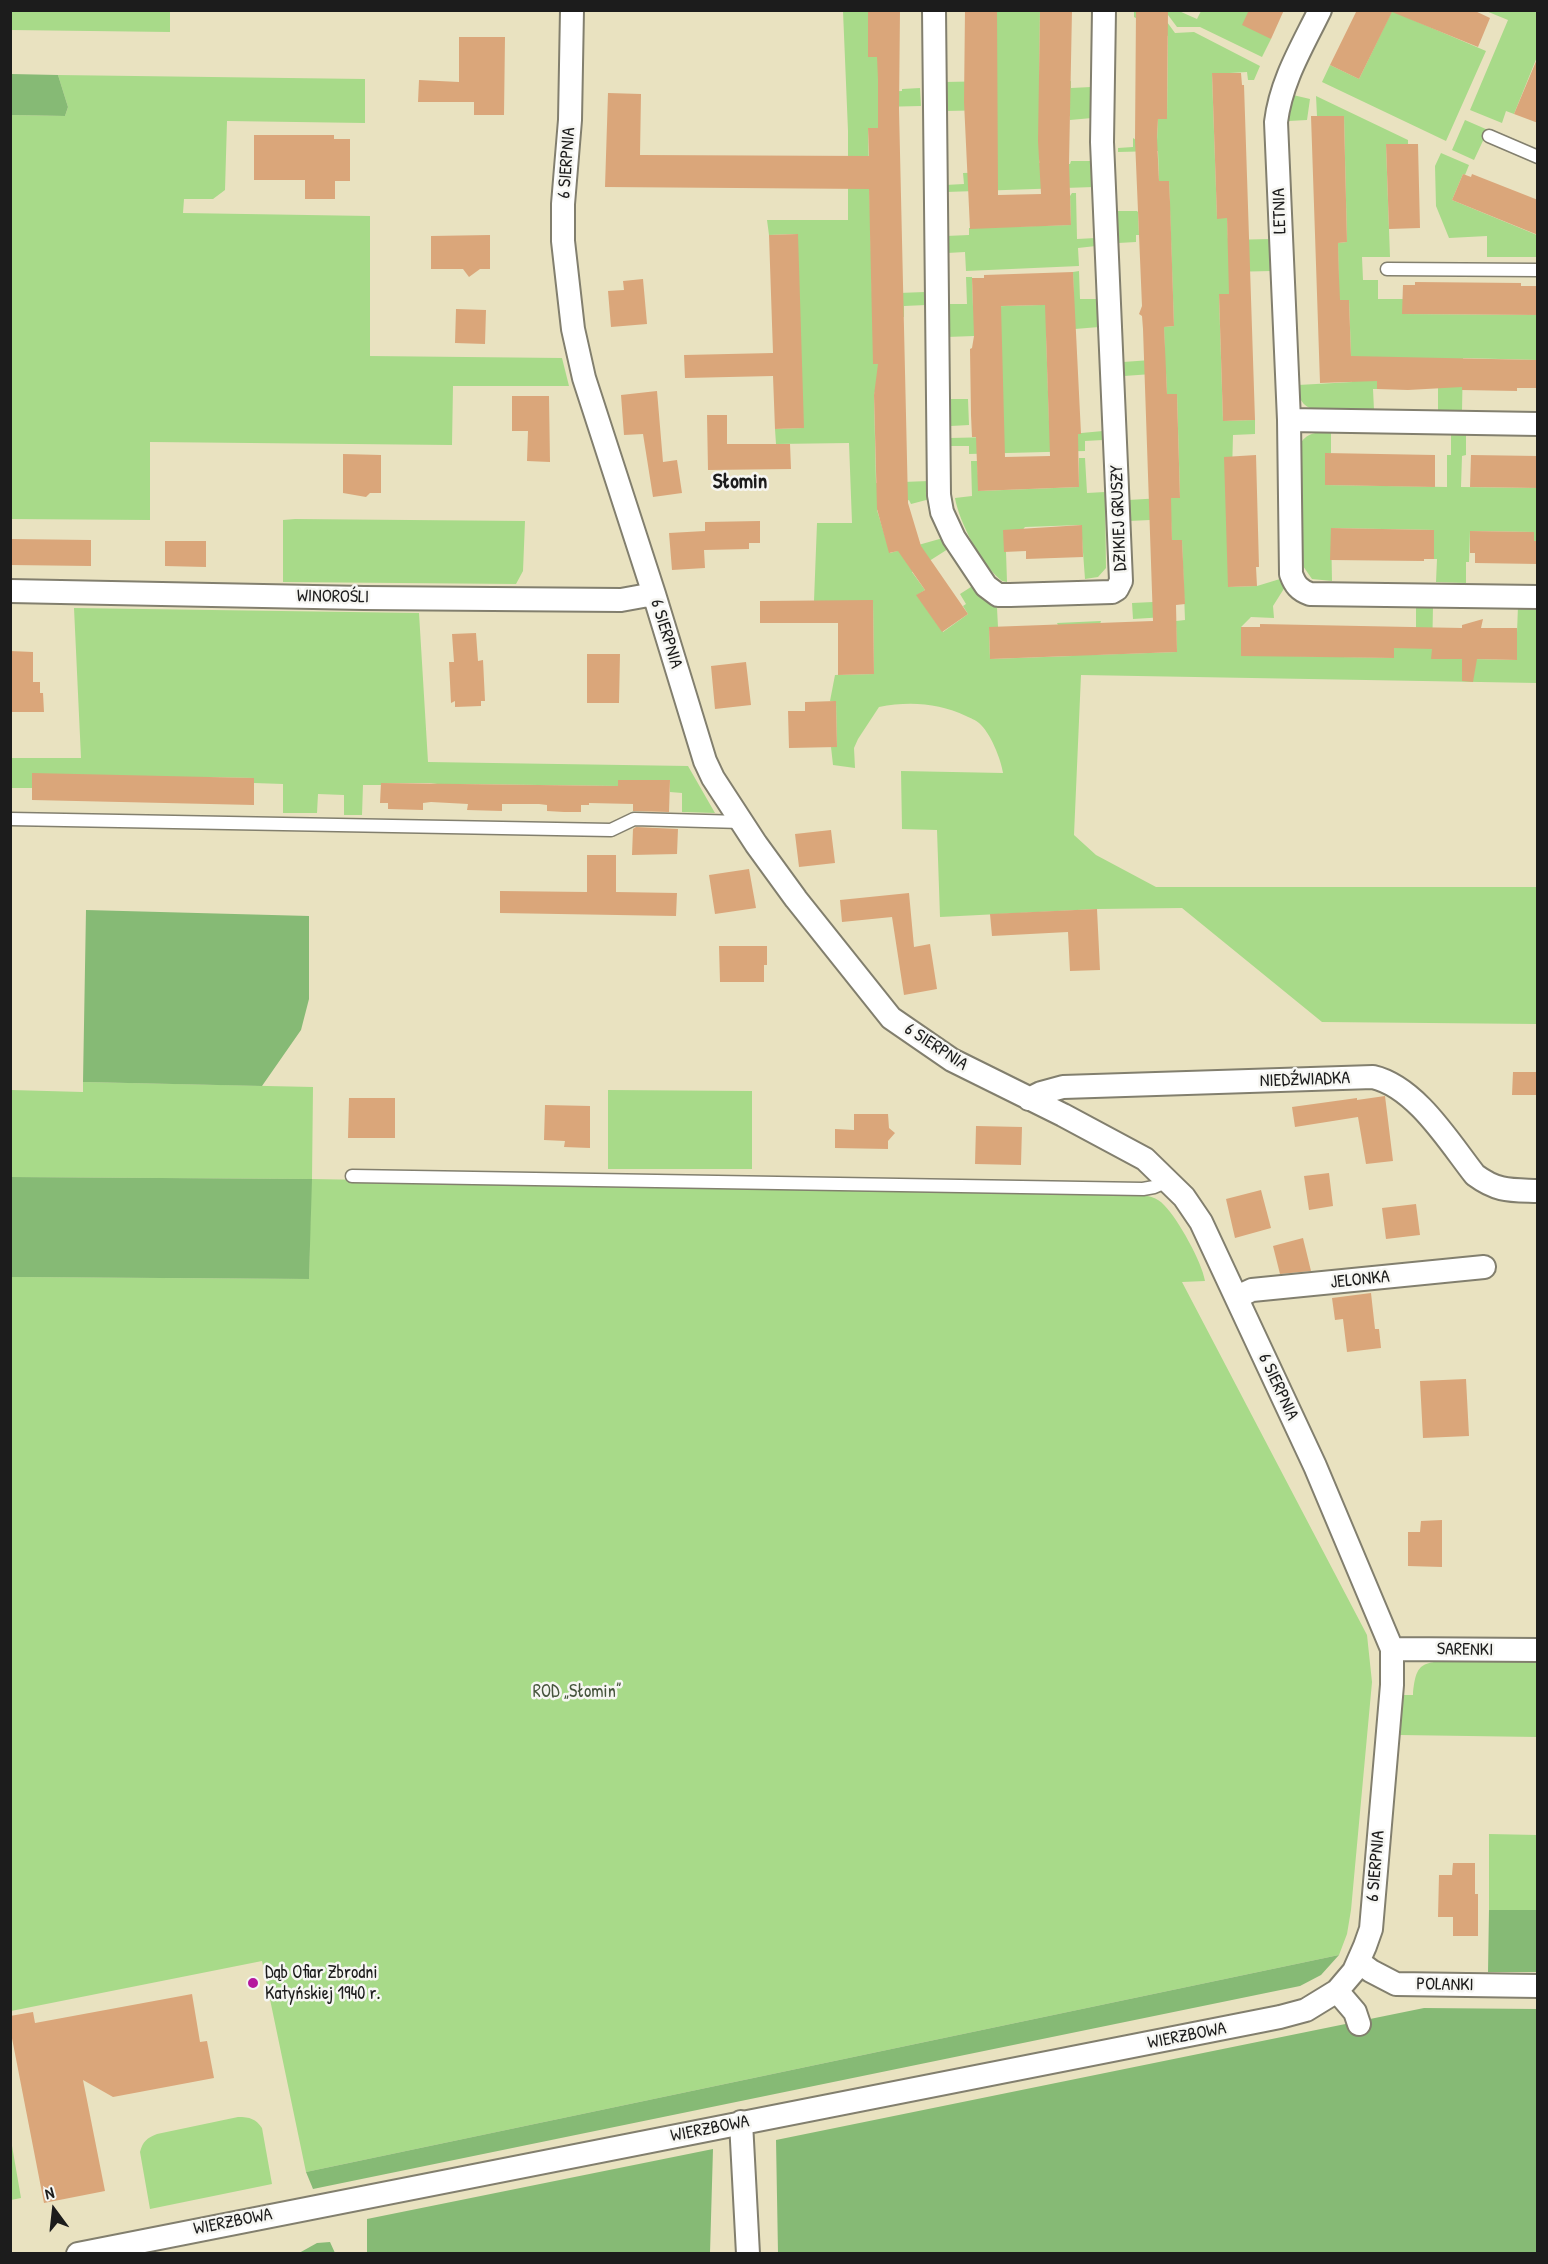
<!DOCTYPE html>
<html>
<head>
<meta charset="utf-8">
<style>
	body { margin:0 }
	#map { position:relative; width:1548px; height:2264px; overflow:hidden; background:#e9e2c0; font-family:"Patrick Hand",sans-serif }
	canvas { display:block }
	.frame { position:absolute; inset:0; border:12px solid #1c1c1c; pointer-events:none }
	.north { position:absolute; left:24px; top:2180px; width:60px; height:60px; -webkit-text-stroke:4px #f6f6f2; paint-order:stroke; rotate:345deg; font-size:16px; font-weight:700; line-height:24px; text-align:center; color:#1c1c1c }
	.north::after { content:''; display:block; margin:auto; width:21px; height:27px; background:#1c1c1c; clip-path:polygon(50% 0,100% 100%,50% 72%,0 100%) }
</style>
</head>
<body>
<div id="map">
<canvas width="1548" height="2264"></canvas>
<div class="frame"></div>
<div class="north">N</div>
</div>
<script>
const ctx = document.querySelector('canvas').getContext('2d');
ctx.lineJoin = 'round';
function fillPath(path, color) { ctx.fillStyle = color; ctx.fill(path, 'evenodd'); }
function stroke(path, color, width, dash) { ctx.strokeStyle = color; ctx.lineWidth = width; ctx.lineCap = dash ? 'butt' : 'round'; ctx.setLineDash(dash || []); ctx.stroke(path); }
function write(font, color, halo, rows, align = 'center') {
  ctx.font = font + ' "Patrick Hand",sans-serif'; ctx.lineWidth = 5; ctx.setLineDash([]); ctx.textBaseline = 'middle'; ctx.strokeStyle = halo; ctx.fillStyle = color; for (const [text, x, y, turn = 0] of rows) {
    ctx.save(); ctx.translate(x, y); ctx.rotate((+turn || 0) * Math.PI / 180); ctx.textAlign = isNaN(turn) ? turn : align; if (halo) ctx.strokeText(text, 0, 0); ctx.fillText(text, 0, 0); ctx.restore();
  }
}
fillPath(new Path2D(`
	M 11,10 L 170,11 L 170,32 L 11,30 Z
	M 843,11 L 868,11 L 868,57 L 878,57 L 878,92 L 902,91 L 902,89 L 920,88 L 921,106 L 878,107 L 878,128 L 868,129 L 872,294 L 925,292 L 926,305 L 904,306 L 904,317 L 873,318 L 883,364 L 874,395 L 876,483 L 929,481 L 930,499 L 911,504 L 909,500 L 877,510 L 890,553 L 943,538 L 948,549 L 912,572 L 925,590 L 917,595 L 943,632 L 968,614 L 963,606 L 966,604 L 960,594 L 974,585 L 981,595 L 997,608 L 998,627 L 989,628 L 990,659 L 1072,656 L 1071,625 L 1058,625 L 1057,623 L 1101,621 L 1100,624 L 1091,624 L 1092,655 L 1177,652 L 1176,621 L 1185,620 L 1182,540 L 1172,540 L 1171,519 L 1129,521 L 1128,500 L 1180,497 L 1177,394 L 1167,394 L 1166,373 L 1124,376 L 1123,362 L 1165,359 L 1164,327 L 1174,326 L 1169,181 L 1159,181 L 1158,151 L 1118,152 L 1118,148 L 1133,147 L 1133,138 L 1136,140 L 1157,140 L 1158,119 L 1167,119 L 1168,36 L 1134,17 L 1134,11 L 1159,11 L 1175,33 L 1194,32 L 1260,66 L 1254,80 L 1248,80 L 1247,72 L 1212,74 L 1217,218 L 1227,218 L 1228,240 L 1270,239 L 1271,271 L 1229,272 L 1229,294 L 1219,295 L 1223,421 L 1255,420 L 1255,434 L 1233,435 L 1229,587 L 1257,586 L 1280,579 L 1285,587 L 1273,606 L 1274,618 L 1251,617 L 1241,627 L 1241,655 L 1393,658 L 1394,648 L 1416,648 L 1416,606 L 1433,606 L 1432,658 L 1516,660 L 1518,606 L 1536,606 L 1537,683 L 1081,675 L 1074,835 L 1096,855 L 1156,887 L 1537,887 L 1537,1024 L 1322,1022 L 1182,908 L 1097,909 L 940,917 L 937,830 L 902,829 L 901,771 L 1003,773 C 1001,759 990,732 979,723 C 976,720 970,718 966,716 C 939,703 909,701 879,707 L 858,739 L 854,748 L 855,768 L 833,765 L 831,747 L 837,746 L 836,702 L 830,701 L 835,675 L 874,674 L 873,601 L 814,601 L 817,523 L 852,523 L 849,443 L 776,444 L 775,429 L 803,428 L 797,234 L 769,235 L 767,220 L 848,220 L 848,131 Z
	M 997,11 L 1040,11 L 1039,81 L 1071,81 L 1071,88 L 1091,87 L 1092,118 L 1070,120 L 1070,116 L 1039,117 L 1039,163 L 1070,164 L 1071,161 L 1093,161 L 1094,187 L 946,192 L 945,185 L 964,184 L 963,173 L 997,172 L 996,110 L 945,111 L 944,82 L 996,81 Z
	M 1165,11 L 1179,11 L 1197,19 L 1201,11 L 1249,11 L 1271,39 L 1262,57 L 1200,27 L 1177,27 Z
	M 1392,11 L 1486,51 L 1446,141 L 1322,82 L 1330,65 L 1359,79 Z
	M 1486,11 L 1537,11 L 1537,57 L 1514,114 L 1506,111 L 1502,123 L 1470,110 L 1508,20 Z
	M 58,75 L 365,79 L 365,123 L 227,121 L 225,190 L 213,199 L 184,199 L 183,213 L 370,216 L 370,356 L 562,358 L 569,386 L 453,386 L 452,445 L 150,442 L 150,520 L 11,519 L 11,115 L 65,116 L 68,107 Z
	M 1293,95 L 1310,99 L 1307,120 L 1289,121 L 1289,107 Z
	M 1316,96 L 1408,140 L 1408,144 L 1386,145 L 1390,257 L 1362,257 L 1363,280 L 1378,280 L 1378,299 L 1403,299 L 1403,314 L 1537,315 L 1537,360 L 1463,358 L 1462,411 L 1438,411 L 1438,388 L 1377,357 L 1377,389 L 1373,389 L 1374,410 L 1312,409 C 1300,404 1299,397 1298,385 L 1352,382 L 1349,300 L 1339,300 L 1338,243 L 1347,242 L 1344,116 L 1317,116 Z
	M 1465,120 L 1488,130 L 1474,160 L 1452,150 Z
	M 1441,153 L 1469,165 L 1465,175 L 1463,174 L 1452,200 L 1537,235 L 1537,257 L 1487,257 L 1487,236 L 1449,238 L 1436,206 L 1435,166 Z
	M 1072,193 L 1076,193 L 1077,239 L 1096,238 L 1096,246 L 1078,248 L 1079,266 L 966,271 L 965,252 L 947,253 L 946,236 L 969,235 L 969,228 L 1071,225 L 1070,196 Z
	M 1117,211 L 1137,211 L 1138,212 L 1139,235 L 1136,235 L 1136,242 L 1118,243 Z
	M 1079,271 L 1080,299 L 1098,299 L 1099,327 L 1075,329 L 1075,333 L 1046,334 L 1049,421 L 1060,435 L 1103,431 L 1103,440 L 1085,441 L 1085,451 L 969,454 L 969,446 L 950,446 L 950,438 L 993,437 L 1001,335 L 947,337 L 946,304 L 967,304 L 966,277 L 972,277 L 973,307 L 1074,304 L 1073,272 Z
	M 951,399 L 968,399 L 969,425 L 951,426 Z
	M 1331,432 L 1331,453 L 1325,454 L 1325,485 L 1447,487 L 1447,455 L 1451,455 L 1451,434 L 1466,434 L 1466,455 L 1462,456 L 1461,487 L 1537,488 L 1537,541 L 1534,541 L 1534,532 L 1470,531 L 1469,562 L 1466,562 L 1466,583 L 1436,582 L 1437,559 L 1434,559 L 1434,530 L 1331,528 L 1332,581 L 1312,579 L 1303,566 L 1299,446 C 1306,432 1317,432 1331,432 Z
	M 1079,458 L 1085,458 L 1087,493 L 1105,492 L 1106,568 L 1098,577 L 1085,579 L 1081,525 L 1025,527 L 1004,552 L 1006,552 L 1007,582 L 1002,581 C 982,566 959,522 955,498 L 972,496 L 971,461 L 977,461 L 979,491 L 1079,487 Z
	M 295,519 L 525,521 L 523,571 L 516,584 L 283,582 L 283,520 Z
	M 1153,602 L 1165,617 L 1133,619 L 1132,603 Z
	M 74,608 L 419,613 L 428,762 L 688,766 L 715,813 L 682,812 L 682,793 L 670,792 L 670,781 L 618,786 L 460,784 L 460,787 L 430,783 L 381,783 L 381,785 L 363,785 L 362,815 L 344,815 L 344,795 L 318,794 L 317,813 L 283,813 L 283,784 L 254,783 L 254,778 L 205,777 L 32,788 L 11,788 L 11,758 L 81,758 Z
	M 83,1082 L 313,1087 L 312,1179 L 1138,1194 C 1148,1196 1157,1197 1164,1205 C 1178,1219 1202,1262 1205,1281 L 1182,1282 L 1367,1635 L 1372,1682 L 1351,1910 L 1347,1934 L 1339,1955 L 306,2172 L 262,1961 L 11,2011 L 11,1277 L 309,1279 L 311,1179 L 11,1177 L 11,1090 L 83,1092 Z
	M 608,1090 L 752,1091 L 752,1169 L 608,1169 Z
	M 1457,1658 L 1537,1659 L 1537,1737 L 1400,1735 L 1403,1695 L 1413,1695 C 1416,1658 1424,1665 1457,1658 Z
	M 1489,1834 L 1537,1835 L 1537,1910 L 1489,1910 Z
	M 238,2117 C 250,2117 256,2119 262,2128 L 272,2184 L 150,2209 L 140,2152 C 143,2141 147,2138 157,2134 Z
	M 11,2140 L 21,2198 L 11,2200 L 10,2200 Z`), '#a8da89');
fillPath(new Path2D(`
	M 11,74 L 58,75 L 68,107 L 65,116 L 11,115 Z
	M 86,910 L 309,916 L 309,999 L 301,1030 L 262,1086 L 83,1082 Z
	M 11,1177 L 312,1179 L 309,1279 L 11,1277 Z
	M 1489,1910 L 1537,1910 L 1537,1972 L 1488,1972 Z
	M 1339,1955 L 1321,1975 L 1300,1986 L 313,2189 L 306,2172 Z
	M 1424,2008 L 1537,2009 L 1537,2253 L 778,2253 L 776,2140 Z
	M 713,2149 L 710,2253 L 367,2253 L 367,2219 Z
	M 330,2242 L 335,2253 L 299,2253 L 317,2243 Z`), '#86ba75');
fillPath(new Path2D(`
	M 868,10 L 900,10 L 899,109 L 908,503 L 921,546 L 968,614 L 942,632 L 916,595 L 925,590 L 898,551 L 889,553 L 877,509 L 874,395 L 878,364 L 873,364 L 869,189 L 605,187 L 608,93 L 641,94 L 640,155 L 869,156 L 868,128 L 878,128 L 878,79 L 877,57 L 868,57 Z
	M 965,10 L 997,10 L 998,195 L 1041,194 L 1038,141 L 1040,10 L 1072,10 L 1069,164 L 1071,225 L 970,229 L 964,102 Z
	M 1136,10 L 1168,10 L 1167,119 L 1158,119 L 1157,138 L 1159,181 L 1169,181 L 1170,202 L 1174,326 L 1164,327 L 1165,348 L 1167,394 L 1177,394 L 1180,498 L 1171,498 L 1172,540 L 1182,540 L 1185,604 L 1176,605 L 1177,652 L 990,659 L 989,627 L 1153,621 L 1143,329 L 1142,316 L 1139,314 L 1142,306 L 1135,140 Z
	M 1249,10 L 1284,10 L 1271,39 L 1242,25 Z
	M 1357,10 L 1473,10 L 1490,18 L 1478,47 L 1392,12 L 1359,79 L 1330,65 Z
	M 459,37 L 505,37 L 504,115 L 474,115 L 474,102 L 418,102 L 419,80 L 459,82 Z
	M 1537,59 L 1538,59 L 1538,123 L 1514,114 Z
	M 1212,73 L 1241,73 L 1242,85 L 1244,85 L 1255,420 L 1223,421 L 1219,294 L 1229,294 L 1228,255 L 1227,218 L 1217,219 Z
	M 1311,116 L 1344,116 L 1347,242 L 1338,243 L 1339,278 L 1340,300 L 1349,300 L 1351,356 L 1538,360 L 1538,388 L 1517,388 L 1517,391 L 1462,390 L 1462,387 L 1408,390 L 1377,389 L 1377,381 L 1320,383 Z
	M 254,135 L 334,135 L 334,139 L 350,139 L 350,181 L 335,181 L 335,199 L 305,199 L 305,180 L 254,180 Z
	M 1386,144 L 1418,144 L 1420,228 L 1389,229 Z
	M 1463,174 L 1471,177 L 1472,174 L 1538,200 L 1538,235 L 1452,200 Z
	M 798,234 L 804,428 L 775,429 L 773,376 L 685,378 L 684,355 L 773,353 L 769,235 Z
	M 490,235 L 490,269 L 480,269 L 469,277 L 463,269 L 431,269 L 431,236 Z
	M 1073,272 L 1081,434 L 1078,434 L 1079,487 L 978,491 L 976,437 L 972,437 L 971,415 L 970,349 L 972,348 L 974,336 L 972,278 L 984,278 L 984,275 ZM 1045,305 L 1050,456 L 1005,457 L 1001,306 Z
	M 643,279 L 647,324 L 611,327 L 608,291 L 624,290 L 623,281 Z
	M 1415,282 L 1521,283 L 1521,286 L 1538,286 L 1538,315 L 1402,314 L 1403,285 L 1415,285 Z
	M 456,309 L 486,310 L 485,344 L 455,343 Z
	M 657,391 L 663,462 L 677,460 L 682,493 L 653,497 L 643,434 L 624,435 L 621,395 Z
	M 512,396 L 549,396 L 550,462 L 527,461 L 528,431 L 512,431 Z
	M 707,415 L 727,415 L 727,444 L 790,444 L 791,469 L 708,470 Z
	M 1325,453 L 1435,455 L 1435,487 L 1325,485 Z
	M 343,454 L 381,455 L 381,493 L 370,493 L 366,497 L 343,493 Z
	M 1256,455 L 1259,567 L 1256,567 L 1257,586 L 1228,587 L 1224,457 Z
	M 1471,455 L 1538,456 L 1538,488 L 1470,487 Z
	M 760,521 L 760,543 L 749,543 L 749,549 L 704,550 L 705,568 L 672,570 L 669,533 L 705,531 L 705,522 Z
	M 1082,525 L 1083,557 L 1026,559 L 1026,551 L 1004,552 L 1003,530 Z
	M 1331,528 L 1434,530 L 1434,559 L 1424,559 L 1424,561 L 1330,560 Z
	M 1470,531 L 1534,532 L 1534,541 L 1538,541 L 1538,564 L 1475,563 L 1475,553 L 1470,553 Z
	M 10,539 L 91,540 L 91,566 L 10,565 Z
	M 165,541 L 206,541 L 206,567 L 165,566 Z
	M 873,600 L 874,674 L 838,675 L 838,623 L 760,623 L 760,601 Z
	M 1483,619 L 1481,628 L 1517,628 L 1517,660 L 1477,659 L 1473,682 L 1462,681 L 1462,659 L 1431,659 L 1432,649 L 1394,648 L 1394,658 L 1241,656 L 1241,627 L 1260,627 L 1260,624 L 1462,628 L 1462,625 Z
	M 476,633 L 478,661 L 483,660 L 485,701 L 481,701 L 481,706 L 455,707 L 455,701 L 451,703 L 449,662 L 454,662 L 452,634 Z
	M 10,651 L 33,652 L 33,682 L 40,682 L 40,693 L 43,693 L 44,712 L 10,712 Z
	M 587,654 L 620,654 L 619,703 L 587,703 Z
	M 746,662 L 751,705 L 715,709 L 711,666 Z
	M 836,701 L 837,747 L 789,748 L 788,711 L 805,711 L 805,702 Z
	M 32,773 L 254,778 L 254,805 L 32,800 Z
	M 618,780 L 670,780 L 669,812 L 633,811 L 633,804 L 589,803 L 589,805 L 581,805 L 581,812 L 564,812 L 547,811 L 547,805 L 539,804 L 502,804 L 502,811 L 467,810 L 468,804 L 431,802 L 423,803 L 423,810 L 388,809 L 388,803 L 380,803 L 381,783 L 618,786 Z
	M 636,827 L 678,829 L 677,854 L 632,855 L 633,829 Z
	M 831,830 L 835,863 L 799,867 L 795,834 Z
	M 587,855 L 616,855 L 616,892 L 677,893 L 676,916 L 500,913 L 500,891 L 587,892 Z
	M 749,869 L 756,908 L 715,914 L 709,875 Z
	M 909,893 L 914,947 L 930,944 L 937,989 L 904,995 L 892,917 L 842,922 L 840,900 Z
	M 1097,909 L 1100,970 L 1070,971 L 1068,932 L 992,936 L 990,914 Z
	M 719,946 L 767,946 L 767,965 L 764,965 L 764,982 L 720,982 Z
	M 1513,1072 L 1538,1072 L 1538,1095 L 1512,1095 Z
	M 1385,1096 L 1393,1161 L 1366,1164 L 1358,1117 L 1295,1127 L 1292,1107 L 1357,1098 L 1357,1100 Z
	M 349,1098 L 395,1098 L 395,1138 L 348,1138 Z
	M 545,1105 L 590,1106 L 590,1148 L 564,1147 L 565,1141 L 544,1140 Z
	M 854,1114 L 888,1114 L 889,1128 L 895,1133 L 888,1141 L 888,1149 L 835,1148 L 835,1129 L 854,1130 Z
	M 976,1126 L 1022,1127 L 1021,1165 L 975,1164 Z
	M 1329,1173 L 1333,1206 L 1309,1210 L 1304,1176 Z
	M 1261,1190 L 1271,1228 L 1235,1238 L 1226,1199 Z
	M 1416,1204 L 1420,1235 L 1386,1239 L 1382,1208 Z
	M 1303,1238 L 1311,1271 L 1280,1274 L 1273,1246 Z
	M 1371,1293 L 1375,1329 L 1379,1329 L 1381,1348 L 1347,1352 L 1343,1319 L 1335,1320 L 1332,1298 Z
	M 1466,1379 L 1469,1436 L 1423,1438 L 1420,1381 Z
	M 1442,1520 L 1442,1567 L 1408,1566 L 1408,1532 L 1420,1532 L 1421,1521 Z
	M 1453,1863 L 1475,1863 L 1475,1894 L 1478,1894 L 1478,1936 L 1453,1936 L 1453,1917 L 1438,1917 L 1439,1875 L 1452,1875 Z
	M 192,1994 L 200,2042 L 207,2041 L 214,2078 L 113,2097 L 83,2080 L 105,2191 L 44,2203 L 10,2028 L 10,2016 L 33,2012 L 35,2023 Z`), '#daa67a');
const service = new Path2D(`
	M 1489,136 L 1538,157
	M 1387,269 L 1538,270
	M 10,819 L 611,830 L 634,819 L 741,822
	M 352,1176 L 1143,1189 L 1154,1187 L 1168,1181`);
const minor = new Path2D(`
	M 934,10 L 939,495 L 942,512 L 954,538 L 986,586 L 998,595 L 1010,595 L 1112,592 L 1117,589 L 1121,581 L 1102,142 L 1104,10
	M 1320,10 C 1302,47 1281,81 1276,122 L 1289,420 L 1291,574 C 1295,585 1299,590 1310,594 L 1538,597
	M 1289,420 L 1538,424
	M 10,591 L 364,598 L 621,600 L 654,594
	M 1029,1099 L 1041,1093 L 1063,1087 L 1373,1077 C 1416,1087 1449,1142 1475,1175 C 1498,1192 1511,1190 1538,1191
	M 1237,1297 L 1252,1290 L 1484,1267
	M 1392,1649 L 1538,1650
	M 1359,1962 L 1371,1971 L 1396,1984 L 1538,1986
	M 1337,1991 L 1355,2012 L 1359,2024
	M 741,2122 L 748,2254
	M 78,2254 L 1280,2017 L 1306,2010 L 1337,1991 L 1354,1971 L 1365,1946 L 1371,1929 L 1392,1685 L 1392,1649 L 1315,1466 L 1201,1222 L 1184,1197 L 1145,1159 L 1063,1115 L 952,1060 L 891,1018 L 796,899 L 756,844 L 713,778 L 705,761 L 654,594 L 584,378 L 573,329 L 563,241 L 563,204 L 570,120 L 572,10`);
stroke(service, '#827f6e', 15);
stroke(minor, '#827f6e', 26);
stroke(service, '#fff', 12);
stroke(minor, '#fff', 22);
for (const [x, y, r, color] of [
	[253,1983,6,"#b5179e"]
]) { const dot = new Path2D(); dot.arc(x, y, r, 0, 2 * Math.PI); ctx.fillStyle = color; ctx.fill(dot); stroke(dot, '#f6f6f2', 2); }
write('18px', '#1c1c1c', '#f6f6f2', [
	["6 SIERPNIA",567,163,-86],
	["LETNIA",1280,211,-92],
	["DZIKIEJ GRUSZY",1119,518,-92],
	["WINOROŚLI",333,597,1],
	["6 SIERPNIA",666,634,73],
	["6 SIERPNIA",936,1047,33],
	["NIEDŹWIADKA",1305,1080,-2],
	["JELONKA",1360,1280,-6],
	["6 SIERPNIA",1278,1387,65],
	["SARENKI",1465,1650,1],
	["6 SIERPNIA",1376,1866,-85],
	["POLANKI",1445,1985,1],
	["WIERZBOWA",1187,2036,-11],
	["WIERZBOWA",710,2129,-11],
	["WIERZBOWA",233,2222,-11]
]);
write('18px', '#46553d', '#f6f6f2', [
	["ROD „Słomin”",577,1692]
]);
write('18px', '#1c1c1c', '#f6f6f2', [
	["Dąb Ofiar Zbrodni",265,1973],
	["Katyńskiej 1940 r.",265,1994]
], 'left');
write('bold 21px', '#1c1c1c', '#f6f6f2', [
	["Słomin",740,482]
]);
</script>
</body>
</html>
